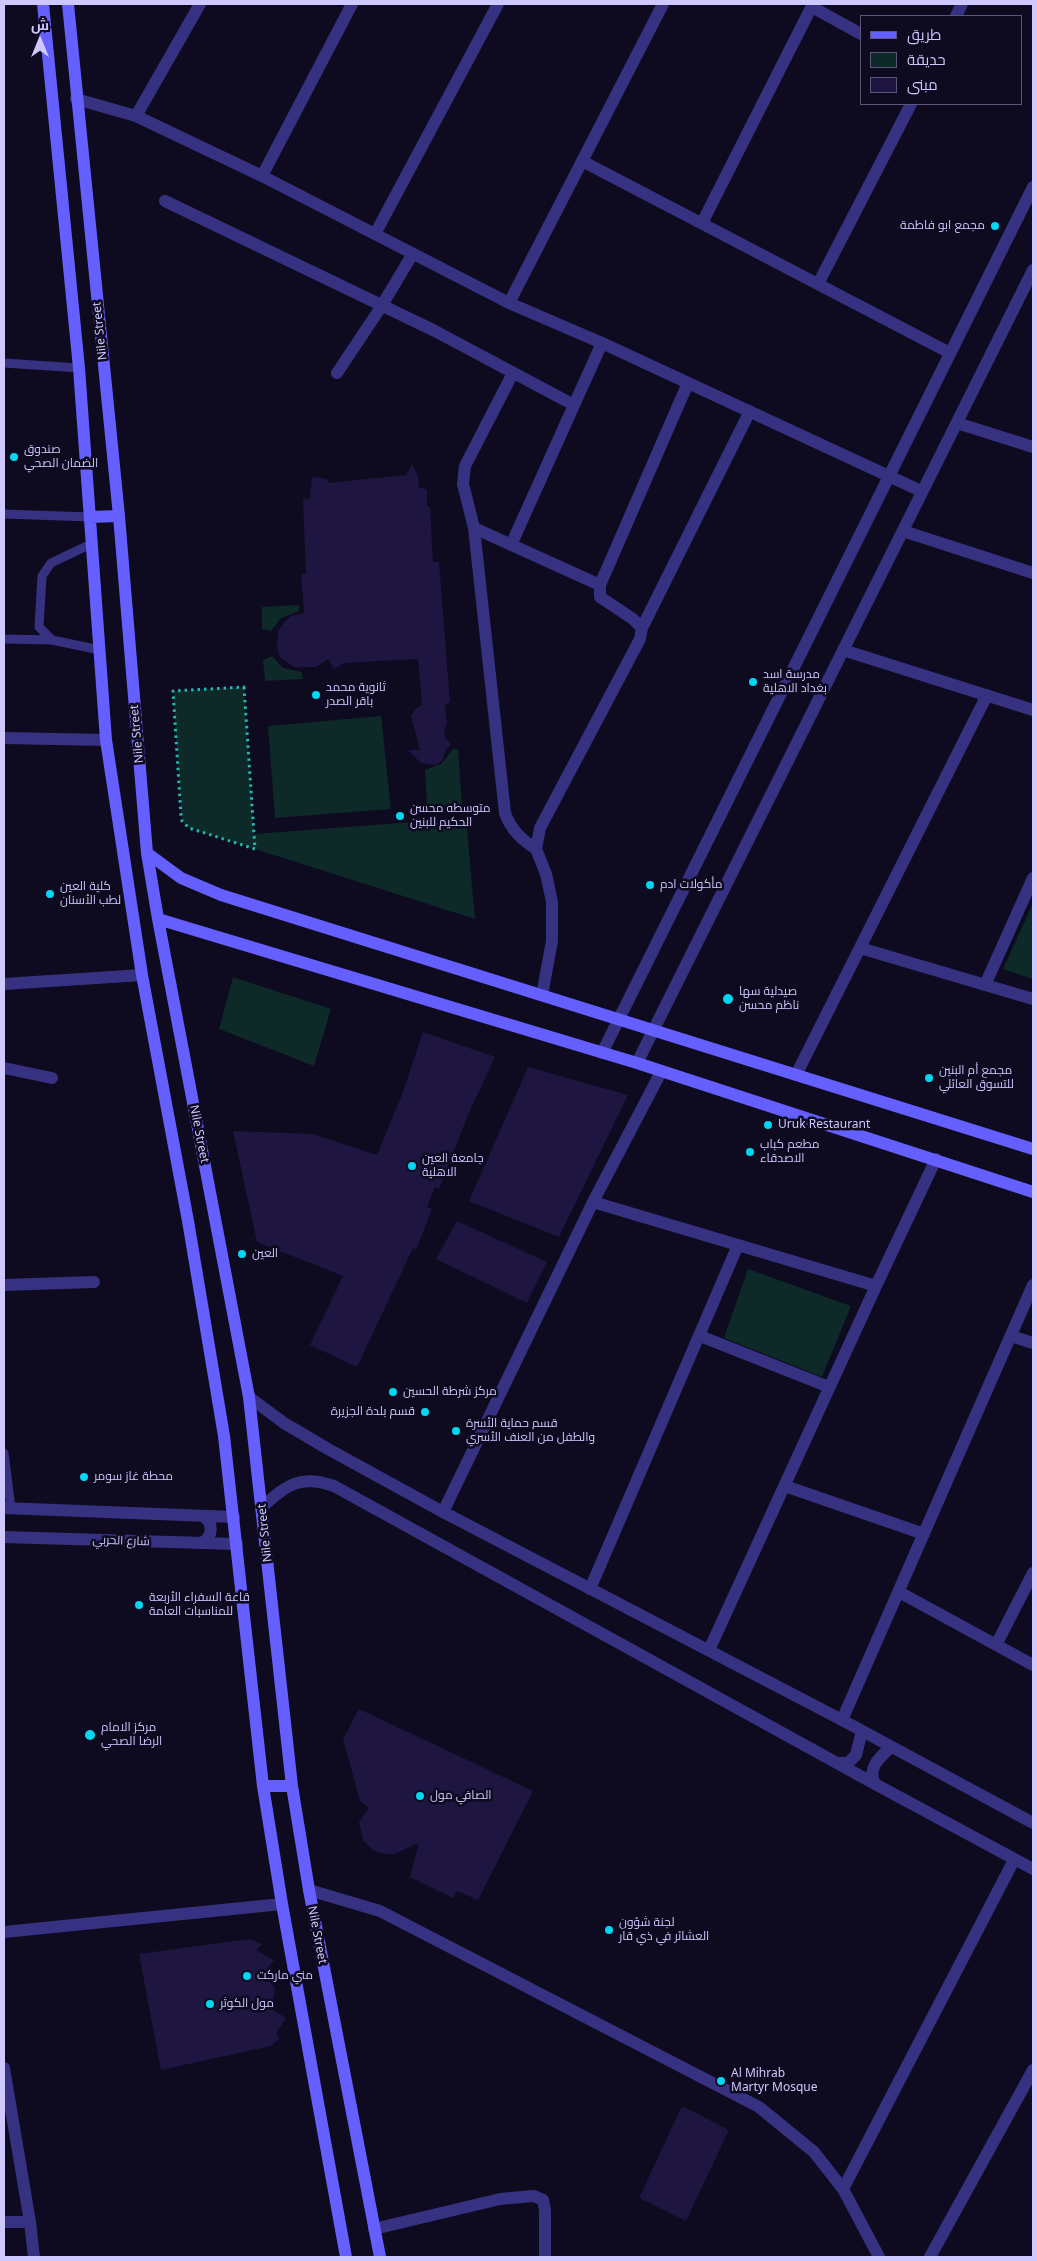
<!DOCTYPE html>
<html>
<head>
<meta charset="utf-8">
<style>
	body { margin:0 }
	#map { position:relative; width:1037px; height:2261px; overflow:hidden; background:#0e0a1f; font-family:"Noto Sans",Cairo,sans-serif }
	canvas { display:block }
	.frame { position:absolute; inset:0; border:5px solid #cfc8ff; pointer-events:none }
	.legend { position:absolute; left:860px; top:15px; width:162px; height:90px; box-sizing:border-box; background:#0e0a1f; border:1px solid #5b5679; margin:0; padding:6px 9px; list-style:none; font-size:15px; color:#cfc8ff }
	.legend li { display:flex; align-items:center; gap:10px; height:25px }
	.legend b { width:25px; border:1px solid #5b5679 }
	.north { position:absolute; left:15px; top:15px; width:50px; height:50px; -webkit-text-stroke:4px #0e0a1f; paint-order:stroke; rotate:0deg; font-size:14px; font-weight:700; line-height:20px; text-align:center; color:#cfc8ff }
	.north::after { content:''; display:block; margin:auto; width:18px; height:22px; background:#cfc8ff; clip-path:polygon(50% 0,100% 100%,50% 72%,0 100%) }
</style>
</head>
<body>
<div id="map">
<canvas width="1037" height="2261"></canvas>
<div class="frame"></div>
<ul class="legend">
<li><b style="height:6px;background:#665fff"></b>طريق</li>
<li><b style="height:14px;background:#0d2928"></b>حديقة</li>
<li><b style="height:14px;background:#1f1541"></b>مبنى</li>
</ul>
<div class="north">ش</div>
</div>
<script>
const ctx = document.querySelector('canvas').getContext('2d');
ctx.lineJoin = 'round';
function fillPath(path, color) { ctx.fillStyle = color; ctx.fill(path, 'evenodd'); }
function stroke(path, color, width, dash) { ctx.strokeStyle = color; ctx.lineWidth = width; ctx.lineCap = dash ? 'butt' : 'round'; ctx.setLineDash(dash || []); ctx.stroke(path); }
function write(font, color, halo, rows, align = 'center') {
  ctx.font = font + ' "Noto Sans",Cairo,sans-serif'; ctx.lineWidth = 5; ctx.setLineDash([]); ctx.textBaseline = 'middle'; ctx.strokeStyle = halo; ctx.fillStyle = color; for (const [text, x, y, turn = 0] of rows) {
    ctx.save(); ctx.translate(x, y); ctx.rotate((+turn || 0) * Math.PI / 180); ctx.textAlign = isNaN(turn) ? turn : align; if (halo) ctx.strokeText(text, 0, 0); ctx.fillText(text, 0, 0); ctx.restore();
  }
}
fillPath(new Path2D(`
	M 299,605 L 299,611 L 281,618 L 271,631 L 262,629 L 262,607 Z
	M 272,656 L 283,668 L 302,672 L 303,679 L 265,681 L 263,660 Z
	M 244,687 L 254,834 L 466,818 L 475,919 L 189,828 L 182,821 L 173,691 Z
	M 381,716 L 391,809 L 275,818 L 268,726 Z
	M 453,749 L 458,749 L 462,805 L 427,806 L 425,770 L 441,764 Z
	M 1033,903 L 1033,979 L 1003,969 Z
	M 233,977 L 331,1009 L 314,1066 L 219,1029 Z
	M 748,1269 L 851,1306 L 822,1377 L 724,1338 Z`), '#0d2928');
fillPath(new Path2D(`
	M 412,464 L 418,476 L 419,488 L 427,489 L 427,507 L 430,507 L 433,562 L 439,562 L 450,702 L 445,705 L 447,724 L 444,729 L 445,737 L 451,745 L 447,748 L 442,761 L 436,765 L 421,763 L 408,750 L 420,750 L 411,716 L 415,709 L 422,705 L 418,659 L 344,663 L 334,669 L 328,659 L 316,667 L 294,667 L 280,657 L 277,648 L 278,631 L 284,623 L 291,616 L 304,613 L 301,574 L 306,574 L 303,499 L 310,498 L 312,477 L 327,479 L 328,483 L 406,475 Z
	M 423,1032 L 495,1057 L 468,1115 L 439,1189 L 435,1187 L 427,1207 L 432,1209 L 416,1250 L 413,1248 L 357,1367 L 310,1345 L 343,1276 L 257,1242 L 233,1131 L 313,1134 L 377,1155 L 403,1092 Z
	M 528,1067 L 628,1095 L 559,1237 L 469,1201 Z
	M 457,1221 L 547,1262 L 527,1303 L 436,1259 Z
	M 359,1709 L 533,1791 L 478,1900 L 457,1891 L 453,1898 L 410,1877 L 419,1843 L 394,1854 L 384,1854 L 373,1850 L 363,1840 L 359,1822 L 369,1808 L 360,1801 L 343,1739 Z
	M 249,1939 L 262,1944 L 256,1950 L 274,1960 L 264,1973 L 275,1989 L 272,2009 L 286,2018 L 276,2033 L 280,2038 L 271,2046 L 161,2070 L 139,1954 Z
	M 682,2106 L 729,2130 L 686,2221 L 639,2198 Z`), '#1f1541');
stroke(new Path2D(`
	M 244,687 L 255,849 L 189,828 L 182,821 L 181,816 L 173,691 Z`), '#24b7b0', 3, [2.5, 4]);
stroke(new Path2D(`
	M 4,363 L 79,368
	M 4,514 L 90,517
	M 91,544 L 51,563 L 42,576 L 39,627 L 52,640 L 100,650
	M 4,639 L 52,640
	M 4,1453 L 11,1508`), '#363281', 9);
stroke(new Path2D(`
	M 812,7 L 861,34
	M 956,16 L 962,4
	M 76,99 L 136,116 L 262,176 L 509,303 L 602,343 L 921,491
	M 136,116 L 200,4
	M 582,161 L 950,353
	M 262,176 L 352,4
	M 165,201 L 433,330 L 574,405
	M 702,223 L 813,4
	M 375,234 L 498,4
	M 818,284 L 911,104
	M 509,303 L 663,4
	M 337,373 L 381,307 L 412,255
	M 513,373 L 465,466 L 463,484 L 474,528 L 505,813 C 511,830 522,840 536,849
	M 957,423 L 1033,447
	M 474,528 L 600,585
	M 903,531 L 1033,573
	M 511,545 L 602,343
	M 642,628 L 750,411
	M 843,650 L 1033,710
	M 4,738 L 106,740
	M 860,948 L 1033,999
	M 4,984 L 142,975
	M 985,985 L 1033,878
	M 542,995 L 552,941 L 552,902 L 546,874 L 536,849 L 540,828 L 640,639 L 642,628 L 633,619 L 600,597 L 600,585 L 688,383
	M 4,1068 L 52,1078
	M 796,1075 L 987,695
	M 593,1202 L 876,1286
	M 4,1285 L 94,1282
	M 700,1336 L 829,1387
	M 1011,1336 L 1033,1343
	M 785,1486 L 924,1534
	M 443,1512 L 593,1202 L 661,1072
	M 590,1589 L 738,1245
	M 899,1592 L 1033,1665
	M 996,1645 L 1033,1573
	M 709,1650 L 876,1286 L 936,1159
	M 842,1720 L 1033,1285
	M 309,1890 L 380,1911 L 759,2107 L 814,2152 L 843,2189 L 879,2257
	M 4,1932 L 282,1904
	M 4,2068 L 30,2222 L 34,2257
	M 843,2189 L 1014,1860
	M 4,2222 L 30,2222
	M 374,2229 L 500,2199 L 534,2196 L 543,2200 L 545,2210 L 545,2257
	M 930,2257 L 1033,2070`), '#363281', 12);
stroke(new Path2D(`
	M 602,1053 L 1033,187
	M 637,1063 L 1033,270
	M 249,1397 L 284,1423 L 328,1449 L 443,1512 L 842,1720 L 1033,1823
	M 262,1507 C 287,1485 300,1474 334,1486 L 875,1784 L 1033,1869
	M 4,1508 L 234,1517
	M 4,1537 L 237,1544
	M 202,1543 C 213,1536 214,1524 203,1516
	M 838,1763 L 848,1763 L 856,1755 L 862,1731
	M 875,1784 C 867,1768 879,1758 891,1747`), '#363281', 12);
stroke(new Path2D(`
	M 43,4 L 79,368 L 106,740 L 142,975 L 188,1221 L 224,1436 L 263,1786 L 282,1904 L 346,2257
	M 68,4 L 119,516 L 147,853 L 158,919 L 249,1397 L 292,1786 L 309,1890 L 380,2257
	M 90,517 L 119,516
	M 147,853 L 181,878 L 221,895 L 1033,1149
	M 158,919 L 637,1063 L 1033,1192
	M 263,1786 L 292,1786`), '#665fff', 12);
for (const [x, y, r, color] of [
	[995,226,5,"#00d7f3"],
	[14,457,5,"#00d7f3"],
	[753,682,5,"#00d7f3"],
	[316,695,5,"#00d7f3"],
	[400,816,5,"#00d7f3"],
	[650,885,5,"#00d7f3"],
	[50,894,5,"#00d7f3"],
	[728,999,6,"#00d7f3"],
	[929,1078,5,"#00d7f3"],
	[768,1125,5,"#00d7f3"],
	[750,1152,5,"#00d7f3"],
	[412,1166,5,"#00d7f3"],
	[242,1254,5,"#00d7f3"],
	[393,1392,5,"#00d7f3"],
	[425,1412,5,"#00d7f3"],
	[456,1431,5,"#00d7f3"],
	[84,1477,5,"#00d7f3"],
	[139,1605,5,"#00d7f3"],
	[90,1735,6,"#00d7f3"],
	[420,1796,5,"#00d7f3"],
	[609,1930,5,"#00d7f3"],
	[247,1976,5,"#00d7f3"],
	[210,2004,5,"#00d7f3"],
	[721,2081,5,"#00d7f3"]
]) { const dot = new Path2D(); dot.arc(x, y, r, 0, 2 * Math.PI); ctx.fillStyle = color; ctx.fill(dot); stroke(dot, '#0e0a1f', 2); }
write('12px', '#cfc8ff', '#0e0a1f', [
	["مجمع ابو فاطمة",985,226,"right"],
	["صندوق",24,450],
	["الضمان الصحي",24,464],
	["مدرسة اسد",763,675],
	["بغداد الاهلية",763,689],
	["ثانوية محمد",326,688],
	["باقر الصدر",326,702],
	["متوسطه محسن",410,809],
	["الحكيم للبنين",410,823],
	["مأكولات ادم",660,885],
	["كلية العين",60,887],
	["لطب الأسنان",60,901],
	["صيدلية سها",739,992],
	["ناظم محسن",739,1006],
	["مجمع أم البنين",939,1071],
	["للتسوق العائلي",939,1085],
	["Uruk Restaurant",778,1125],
	["مطعم كباب",760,1145],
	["الاصدقاء",760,1159],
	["جامعة العين",422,1159],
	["الاهلية",422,1173],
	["العين",252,1254],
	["مركز شرطة الحسين",403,1392],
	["قسم بلدة الجزيرة",415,1412,"right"],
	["قسم حماية الأسرة",466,1424],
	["والطفل من العنف الأسري",466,1438],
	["محطة غاز سومر",94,1477],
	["قاعة السفراء الأربعة",149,1598],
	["للمناسبات العامة",149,1612],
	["مركز الامام",101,1728],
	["الرضا الصحي",101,1742],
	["الصافي مول",430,1796],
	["لجنة شؤون",619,1923],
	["العشائر في ذي قار",619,1937],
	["مني ماركت",257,1976],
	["مول الكوثر",220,2004],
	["Al Mihrab",731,2074],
	["Martyr Mosque",731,2088]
], 'left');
write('12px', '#cfc8ff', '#0e0a1f', [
	["Nile Street",100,331,-96],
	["Nile Street",137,734,-95],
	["Nile Street",199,1134,79],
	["Nile Street",265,1533,-96],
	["شارع الحربي",121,1541,2],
	["Nile Street",317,1935,79]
]);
</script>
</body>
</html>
